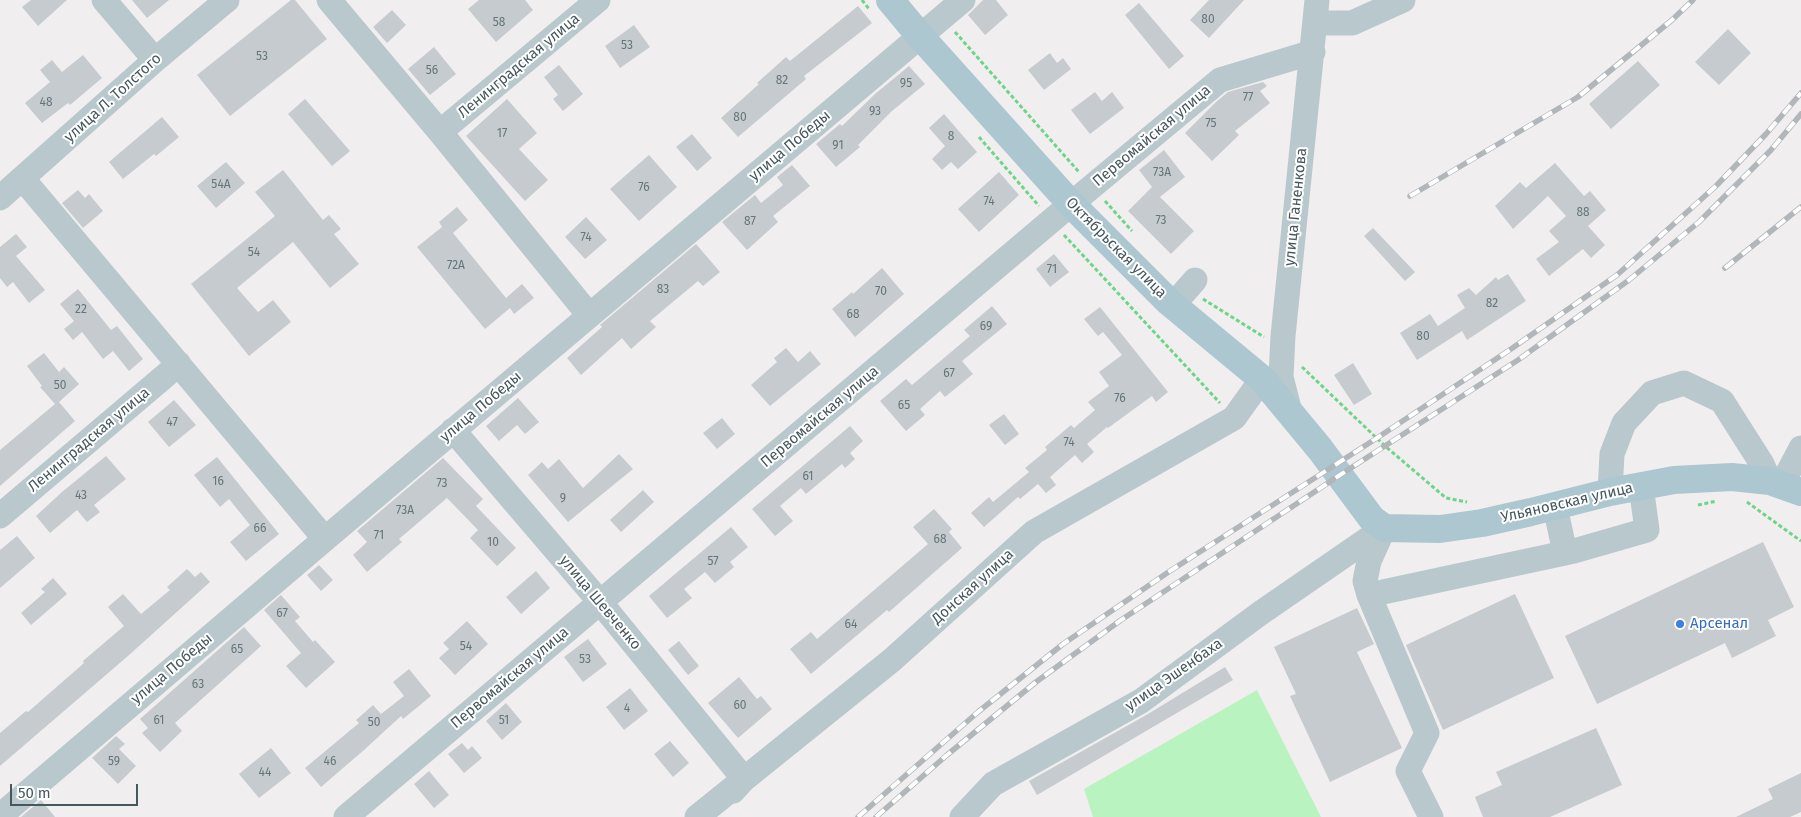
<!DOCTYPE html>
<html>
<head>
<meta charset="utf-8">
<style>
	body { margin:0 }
	#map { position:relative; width:1801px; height:817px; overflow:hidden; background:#f1eeef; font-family:"Fira Sans",sans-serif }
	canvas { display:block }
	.scale { position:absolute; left:10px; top:784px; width:128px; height:22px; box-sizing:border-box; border:2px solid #45585e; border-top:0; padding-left:6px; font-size:15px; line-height:18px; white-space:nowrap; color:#45585e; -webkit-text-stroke:4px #fff; paint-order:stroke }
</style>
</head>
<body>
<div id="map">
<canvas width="1801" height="817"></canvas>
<div class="scale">50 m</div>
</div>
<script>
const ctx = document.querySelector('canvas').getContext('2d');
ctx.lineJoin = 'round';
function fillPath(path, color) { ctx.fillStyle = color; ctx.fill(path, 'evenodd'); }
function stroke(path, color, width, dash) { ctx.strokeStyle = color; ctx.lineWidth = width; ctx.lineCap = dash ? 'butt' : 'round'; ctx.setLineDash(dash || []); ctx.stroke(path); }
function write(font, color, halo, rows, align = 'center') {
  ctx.font = font + ' "Fira Sans",sans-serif'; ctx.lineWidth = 4; ctx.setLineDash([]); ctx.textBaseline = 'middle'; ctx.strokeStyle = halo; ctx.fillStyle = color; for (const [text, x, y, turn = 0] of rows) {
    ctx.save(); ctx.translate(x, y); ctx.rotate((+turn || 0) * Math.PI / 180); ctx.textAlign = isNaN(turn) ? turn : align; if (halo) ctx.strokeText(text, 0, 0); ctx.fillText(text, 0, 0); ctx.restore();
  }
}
fillPath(new Path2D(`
	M 1257,690 L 1321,817 L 1093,817 L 1084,789 Z`), '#b9f3c0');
fillPath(new Path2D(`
	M 31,0 L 67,0 L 38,26 L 22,7 Z
	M 132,0 L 169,0 L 147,18 Z
	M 291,0 L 295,0 L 327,39 L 230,116 L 197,75 Z
	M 479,0 L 525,0 L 533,10 L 496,42 L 468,9 Z
	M 983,0 L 996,0 L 1008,15 L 985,35 L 968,15 Z
	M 1209,0 L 1244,0 L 1209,38 L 1190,20 Z
	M 1139,3 L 1184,56 L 1169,69 L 1125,15 Z
	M 858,6 L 872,23 L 804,76 L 806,79 L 738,137 L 721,118 L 759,84 L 757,83 L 786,57 L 790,61 Z
	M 392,10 L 406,25 L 387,43 L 373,27 Z
	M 634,25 L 650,47 L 620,68 L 605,46 Z
	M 1728,29 L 1751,53 L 1719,85 L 1695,62 Z
	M 434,47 L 456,74 L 430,95 L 408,69 Z
	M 1050,53 L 1057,63 L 1063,58 L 1071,69 L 1044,90 L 1028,70 Z
	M 83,55 L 102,78 L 70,105 L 68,103 L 42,123 L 25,103 L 50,82 L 40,70 L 52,60 L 62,72 Z
	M 1638,61 L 1660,85 L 1611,129 L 1589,104 Z
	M 559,65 L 583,94 L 563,111 L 553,99 L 558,95 L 544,77 Z
	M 909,66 L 925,84 L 892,111 L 858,145 L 860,147 L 836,167 L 816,144 L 840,124 L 842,126 L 875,94 Z
	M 1263,82 L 1267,86 L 1260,91 L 1270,103 L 1235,131 L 1239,135 L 1212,161 L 1185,133 L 1216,102 L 1228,92 Z
	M 1095,92 L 1102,101 L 1112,92 L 1124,108 L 1090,134 L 1071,110 Z
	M 305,99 L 350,151 L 332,166 L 288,114 Z
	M 507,99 L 537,133 L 519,149 L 548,180 L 525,201 L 466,136 Z
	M 944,114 L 977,152 L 958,169 L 951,162 L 942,170 L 932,159 L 945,146 L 929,128 Z
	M 162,117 L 179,137 L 156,156 L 154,154 L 123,179 L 109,162 Z
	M 692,134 L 712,158 L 697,171 L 676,147 Z
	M 1164,150 L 1185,177 L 1160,197 L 1194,231 L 1171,254 L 1128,211 L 1152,187 L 1139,170 Z
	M 649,155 L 677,187 L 639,221 L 610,189 Z
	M 226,162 L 245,183 L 216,208 L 197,186 Z
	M 1555,163 L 1584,196 L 1590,191 L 1606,210 L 1588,226 L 1605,245 L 1591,258 L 1583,249 L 1549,276 L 1536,259 L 1559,242 L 1549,231 L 1566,216 L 1548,196 L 1513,229 L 1495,206 L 1520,182 L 1526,188 Z
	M 792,165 L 810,186 L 773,216 L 778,222 L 747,250 L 722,222 L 755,195 L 761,203 L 783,185 L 777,177 Z
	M 283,170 L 323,220 L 329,215 L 341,229 L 334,234 L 359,264 L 330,288 L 293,242 L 237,288 L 258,312 L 273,300 L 291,322 L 249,356 L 191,284 L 275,216 L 255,192 Z
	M 999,172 L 1019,195 L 979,232 L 958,209 Z
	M 78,190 L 85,198 L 89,194 L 103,211 L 83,228 L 62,203 Z
	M 457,207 L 468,220 L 453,233 L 506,298 L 522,284 L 534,298 L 514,314 L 510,308 L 485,329 L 417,247 L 442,227 L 439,222 Z
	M 586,217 L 607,240 L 585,259 L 565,237 Z
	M 1373,228 L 1415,272 L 1405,281 L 1364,236 Z
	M 16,234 L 27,247 L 16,256 L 45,290 L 29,303 L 13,282 L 7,287 L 0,278 L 0,247 Z
	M 696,244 L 720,272 L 703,286 L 698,281 L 650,321 L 656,327 L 631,349 L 622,338 L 581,375 L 567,358 L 602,327 L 600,325 Z
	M 1054,254 L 1069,272 L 1050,287 L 1036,269 Z
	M 882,268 L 904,294 L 855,337 L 832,309 L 852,292 L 853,294 Z
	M 1508,274 L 1526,301 L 1467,340 L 1462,331 L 1417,360 L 1400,333 L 1430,314 L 1438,326 L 1465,308 L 1457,295 L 1469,288 L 1476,295 L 1496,277 L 1498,280 Z
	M 78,289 L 111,330 L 117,326 L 143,359 L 129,371 L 113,351 L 103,359 L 82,332 L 73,340 L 64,329 L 74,321 L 60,304 Z
	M 992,306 L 1007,324 L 962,361 L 973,374 L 945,397 L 940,391 L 920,409 L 925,415 L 906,431 L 880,401 L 906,379 L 912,385 L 970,336 L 964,330 Z
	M 1100,307 L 1168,392 L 1156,402 L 1152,396 L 1108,428 L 1107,427 L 1087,444 L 1094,452 L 1082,463 L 1075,455 L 1050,477 L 1056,485 L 1046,493 L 1038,484 L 1020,499 L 1018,497 L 984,527 L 971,513 L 989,497 L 993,502 L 1029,472 L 1025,468 L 1047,450 L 1045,447 L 1071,425 L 1074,428 L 1095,410 L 1088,402 L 1109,386 L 1099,372 L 1122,355 L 1103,332 L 1098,336 L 1084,319 Z
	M 786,348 L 798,362 L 810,351 L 821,364 L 770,406 L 751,385 L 777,362 L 774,358 Z
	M 44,353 L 59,372 L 64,367 L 79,384 L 59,402 L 75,421 L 0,486 L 0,450 L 55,404 L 40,387 L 42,386 L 27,366 Z
	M 1353,363 L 1372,394 L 1354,405 L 1334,375 Z
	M 518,398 L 539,422 L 525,434 L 517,425 L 499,441 L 486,426 Z
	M 174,400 L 196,425 L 169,447 L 148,422 Z
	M 1004,414 L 1019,434 L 1005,445 L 989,425 Z
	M 722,418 L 735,434 L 717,449 L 703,433 Z
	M 850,426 L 863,441 L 850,453 L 855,459 L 845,468 L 842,464 L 806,494 L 801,488 L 780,506 L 793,521 L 775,536 L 752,509 Z
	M 619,454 L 633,469 L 568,522 L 528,475 L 542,462 L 548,469 L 559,459 L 583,488 Z
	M 106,456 L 126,479 L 94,505 L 100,512 L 87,522 L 77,510 L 50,533 L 36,516 L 62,492 Z
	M 217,457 L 279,534 L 246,561 L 230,542 L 250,525 L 229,499 L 220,507 L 194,475 Z
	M 443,458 L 483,499 L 476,506 L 516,548 L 497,566 L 470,538 L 478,530 L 447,498 L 399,539 L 402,542 L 367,572 L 353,555 L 367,542 L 357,531 Z
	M 643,490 L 654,502 L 621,532 L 610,520 Z
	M 934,509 L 952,529 L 949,532 L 962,548 L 889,612 L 887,610 L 811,674 L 790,649 L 811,632 L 817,639 L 928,544 L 913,527 Z
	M 731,527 L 748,547 L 730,562 L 734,567 L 715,583 L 705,572 L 684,589 L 692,598 L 667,618 L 649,596 Z
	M 17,536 L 35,558 L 0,588 L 0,550 Z
	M 1763,542 L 1794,607 L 1768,620 L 1776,636 L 1732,658 L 1725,643 L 1597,704 L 1565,636 Z
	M 319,565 L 333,580 L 321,591 L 307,575 Z
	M 187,569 L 195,577 L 201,572 L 210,582 L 128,656 L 0,766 L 0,733 L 26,711 L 28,712 L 84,663 L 83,661 L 124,626 L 108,607 L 123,594 L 141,614 L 170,590 L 167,587 Z
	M 536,571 L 550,588 L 521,614 L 506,597 Z
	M 53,578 L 67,594 L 31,625 L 21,613 L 45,592 L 41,589 Z
	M 1515,594 L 1554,678 L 1443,730 L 1406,645 Z
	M 281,595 L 300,617 L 295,621 L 313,642 L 315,640 L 335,662 L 306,688 L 286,666 L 301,653 L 264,610 Z
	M 1357,608 L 1374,644 L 1357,652 L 1402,748 L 1330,782 L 1290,696 L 1296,694 L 1274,647 Z
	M 467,621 L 488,644 L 455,675 L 439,658 L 449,649 L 443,643 Z
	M 244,627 L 261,646 L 175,723 L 182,731 L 160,752 L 142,733 L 148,728 L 140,719 Z
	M 588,639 L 607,664 L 583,682 L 564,657 Z
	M 679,641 L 699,666 L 688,675 L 668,650 Z
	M 1225,667 L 1233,680 L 1037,795 L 1029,781 L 1148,714 Z
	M 409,669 L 431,696 L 403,719 L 401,716 L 364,750 L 321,787 L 305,768 L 359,723 L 356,720 L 373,705 L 381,714 L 404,696 L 393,682 Z
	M 739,677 L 757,699 L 761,696 L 772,709 L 738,738 L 708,703 Z
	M 630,688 L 648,711 L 624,730 L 606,707 Z
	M 506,703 L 522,722 L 502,740 L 486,721 Z
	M 1596,728 L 1622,785 L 1550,817 L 1483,817 L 1475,797 L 1502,785 L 1496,772 Z
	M 116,736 L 125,744 L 119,749 L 136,766 L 118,784 L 92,758 Z
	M 670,741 L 689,763 L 673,777 L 654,754 Z
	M 462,743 L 468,750 L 472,746 L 482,758 L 464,773 L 448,754 Z
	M 271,748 L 291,773 L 259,798 L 239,774 Z
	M 429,771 L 449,795 L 434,808 L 414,784 Z
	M 1801,773 L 1801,812 L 1790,817 L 1736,817 L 1773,799 L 1768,789 Z
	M 41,800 L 55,817 L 21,817 Z`), '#c5cbcf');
stroke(new Path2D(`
	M 862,0 L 869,9
	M 955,32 L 1079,172
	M 979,137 L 1039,206
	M 1105,201 L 1132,231
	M 1064,235 L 1220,403
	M 1203,299 L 1264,337
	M 1302,367 L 1385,446 L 1446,498 L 1467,502
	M 1747,502 L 1801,541
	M 1698,505 L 1717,501`), '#6ed487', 3, [4, 2.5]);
stroke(new Path2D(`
	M 104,0 L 155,60
	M 329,0 L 440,132 L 589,315
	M 1315,23 L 1352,23 L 1403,0
	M 440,132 L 598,0
	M 23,179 L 325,539
	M 0,198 L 155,60 L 227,0
	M 1173,305 L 1195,280
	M 1290,412 L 1281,377 L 1283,336 L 1317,0
	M 453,430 L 600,602 L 744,779 L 733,791
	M 1782,484 L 1801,448
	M 1610,492 L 1612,454 L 1624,423 L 1652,393 L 1684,383 L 1722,401 L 1762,464 L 1770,481
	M 1555,506 L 1565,553
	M 0,516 L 179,364
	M 1384,528 L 1369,561 L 1365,581 L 1369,595 L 1427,733 L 1408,771 L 1431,817
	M 1369,595 L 1574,551 L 1647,530 L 1641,486
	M 0,816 L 325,539 L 963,0
	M 346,817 L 1071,204 L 1220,80 L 1313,52
	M 697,817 L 892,660 L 1034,532 L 1234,418 L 1262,379
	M 962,817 L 993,784 L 1141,701 L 1262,612 L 1384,528`), '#b9c8cd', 25);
stroke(new Path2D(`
	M 890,0 L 920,36 L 1071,204 L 1169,302 L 1262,379 L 1320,449 L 1372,519 L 1384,528 L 1440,529 L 1482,523 L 1531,512 L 1610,492 L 1674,480 L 1732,477 L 1770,481 L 1801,492`), '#acc7d0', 28);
const rail = new Path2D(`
	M 1410,196 L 1578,97 L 1672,20 L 1693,0
	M 1725,268 L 1801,207
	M 858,817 L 978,712 L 1063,644 L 1170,571 L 1377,438 L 1511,349 L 1617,275 L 1716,186 L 1766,134 L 1801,93
	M 876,817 L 947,755 L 1036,682 L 1121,620 L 1340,475 L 1518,360 L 1629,280 L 1699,222 L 1771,150 L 1801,114`);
stroke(rail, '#b0b6ba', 5.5);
stroke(rail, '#fff', 4, [11]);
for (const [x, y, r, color] of [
	[1680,624,5,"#3f7fe0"]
]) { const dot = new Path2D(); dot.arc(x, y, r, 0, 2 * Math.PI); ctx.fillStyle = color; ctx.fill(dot); stroke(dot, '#fff', 2); }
write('12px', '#65757a', null, [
	["80",1208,20],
	["58",499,23],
	["53",627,46],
	["53",262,57],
	["56",432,71],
	["82",782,81],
	["95",906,84],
	["77",1248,98],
	["48",46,103],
	["93",875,112],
	["80",740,118],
	["75",1211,124],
	["17",502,134],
	["8",951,137],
	["91",838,146],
	["73А",1162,173],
	["54А",221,185],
	["76",644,188],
	["74",989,202],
	["88",1583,213],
	["73",1161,221],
	["87",750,222],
	["74",586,238],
	["54",254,253],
	["72А",456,266],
	["71",1052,270],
	["83",663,290],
	["70",881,292],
	["82",1492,304],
	["22",81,310],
	["68",853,315],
	["69",986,327],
	["80",1423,337],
	["67",949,374],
	["50",60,386],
	["76",1120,399],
	["65",904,406],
	["47",172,423],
	["74",1069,443],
	["61",808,477],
	["16",218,482],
	["73",442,484],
	["43",81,496],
	["9",563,499],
	["73А",405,511],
	["66",260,529],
	["71",379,536],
	["68",940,540],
	["10",493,543],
	["57",713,562],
	["67",282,614],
	["64",851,625],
	["54",466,647],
	["65",237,650],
	["53",585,660],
	["63",198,685],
	["60",740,706],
	["4",627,709],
	["61",159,721],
	["51",504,721],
	["50",374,723],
	["59",114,762],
	["46",330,762],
	["44",265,773]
]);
write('15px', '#45585e', '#fff', [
	["Ленинградская улица",519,66,-40],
	["улица Л. Толстого",113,98,-42],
	["Первомайская улица",1152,136,-40],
	["улица Победы",790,146,-40],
	["улица Ганенкова",1296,207,-84],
	["Октябрьская улица",1116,248,45],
	["улица Победы",481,407,-40],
	["Первомайская улица",820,417,-40],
	["Ленинградская улица",89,440,-40],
	["Ульяновская улица",1567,503,-13],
	["Донская улица",973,587,-42],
	["улица Шевченко",600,603,50],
	["улица Победы",172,669,-40],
	["улица Эшенбаха",1174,675,-35],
	["Первомайская улица",510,678,-40]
]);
write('15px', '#366cbe', '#fff', [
	["Арсенал",1690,624]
], 'left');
</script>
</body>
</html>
